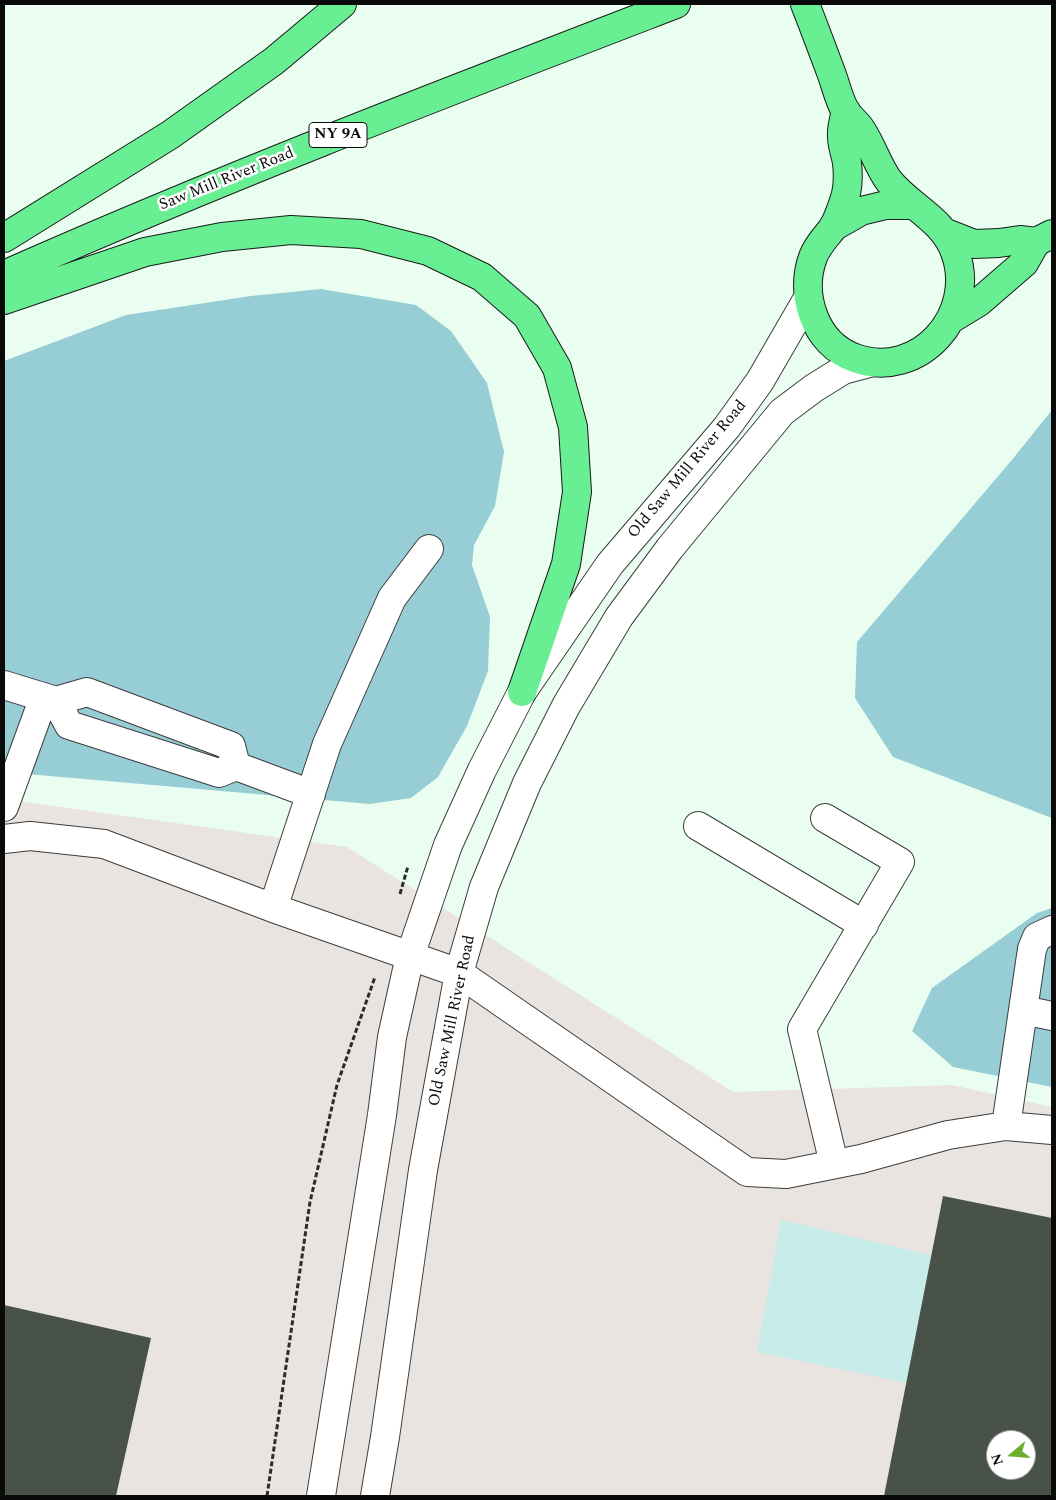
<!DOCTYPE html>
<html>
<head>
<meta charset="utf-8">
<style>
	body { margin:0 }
	#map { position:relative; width:1056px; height:1500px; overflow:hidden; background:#e9fef1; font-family:Spectral,serif }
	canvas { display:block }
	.frame { position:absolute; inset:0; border:5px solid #0a0a0a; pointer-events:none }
	.north { position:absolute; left:986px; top:1430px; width:50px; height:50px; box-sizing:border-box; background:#fff; border:1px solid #9d9d9d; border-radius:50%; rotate:252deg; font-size:14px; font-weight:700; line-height:20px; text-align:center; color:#0a0a0a }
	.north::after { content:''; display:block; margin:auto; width:18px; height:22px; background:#6caf2e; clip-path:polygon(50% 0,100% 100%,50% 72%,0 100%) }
</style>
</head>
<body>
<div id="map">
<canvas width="1056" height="1500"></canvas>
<div class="frame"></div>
<div class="north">N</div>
</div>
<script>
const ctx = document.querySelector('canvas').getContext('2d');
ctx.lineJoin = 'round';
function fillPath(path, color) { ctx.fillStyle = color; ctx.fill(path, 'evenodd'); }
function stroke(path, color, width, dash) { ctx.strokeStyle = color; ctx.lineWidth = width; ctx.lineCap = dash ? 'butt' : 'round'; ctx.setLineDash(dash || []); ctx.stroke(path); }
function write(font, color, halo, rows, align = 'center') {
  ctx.font = font + ' Spectral,serif'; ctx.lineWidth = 5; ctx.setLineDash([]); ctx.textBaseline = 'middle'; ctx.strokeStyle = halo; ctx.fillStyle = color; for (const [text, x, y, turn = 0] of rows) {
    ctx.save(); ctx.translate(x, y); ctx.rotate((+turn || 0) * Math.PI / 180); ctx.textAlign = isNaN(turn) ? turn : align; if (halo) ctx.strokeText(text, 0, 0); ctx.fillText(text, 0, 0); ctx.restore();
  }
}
fillPath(new Path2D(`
	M 4,799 L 347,847 L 733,1092 L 952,1085 L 1052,1107 L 1052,1496 L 4,1496 ZM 996,1440 L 1026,1440 L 1026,1470 L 996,1470 Z`), '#e9e4df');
fillPath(new Path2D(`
	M 321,289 L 416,305 L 451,331 L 487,383 L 504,452 L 495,506 L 474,545 L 472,565 L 490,617 L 488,671 L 467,726 L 438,777 L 411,798 L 370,804 L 4,772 L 4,361 L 126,315 L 251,296 Z
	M 1052,410 L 1052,818 L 893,757 L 855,698 L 857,642 L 1011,461 Z
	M 1052,908 L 1052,1087 L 953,1067 L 912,1031 L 932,988 L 1037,913 Z`), '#97cdd4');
fillPath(new Path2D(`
	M 781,1220 L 935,1256 L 912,1384 L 757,1352 Z`), '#c7ece9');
fillPath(new Path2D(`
	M 943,1196 L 1052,1218 L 1052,1496 L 884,1496 ZM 996,1440 L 1026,1440 L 1026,1470 L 996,1470 Z
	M 4,1305 L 151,1338 L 116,1496 L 4,1496 Z`), '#485248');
const minor = new Path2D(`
	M 4,685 L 56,701 L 87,692 L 231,746 L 236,766 L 311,794
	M 56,701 L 69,725 L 219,773 L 236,766
	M 4,807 L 44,697
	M 825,818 L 900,862 L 802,1029 L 834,1164
	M 698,826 L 864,925
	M 4,839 L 30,836 L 104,844 L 273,908 L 459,973 L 747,1172 L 786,1174 L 861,1159 L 948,1135 L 1006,1126 L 1052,1130
	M 273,908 L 327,744 L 392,598 L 429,549
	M 1023,1010 L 1052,1016
	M 1006,1126 L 1032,949 L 1037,937 L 1052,930
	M 321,1496 L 382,1115 L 392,1037 L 410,956 L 448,845 L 482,770 L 522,692 L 610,564 L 727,427 L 760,381 L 808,298
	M 375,1496 L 385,1437 L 423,1170 L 459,973 L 484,887 L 527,783 L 566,706 L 619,617 L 670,548 L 782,412 L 814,388 L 843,370 L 869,363`);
const major = new Path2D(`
	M 805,4 C 814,27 823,51 832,75 C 836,86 839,100 845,110 C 849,118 858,123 862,131 C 872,146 878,166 889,181 C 910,207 943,219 955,252 C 978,314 919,381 855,358 C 815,344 799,295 813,257 C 817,246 825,238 832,229 C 837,222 844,202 846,194 C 848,185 848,172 847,163 C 846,155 842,146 842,137 C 841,129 844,119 846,111
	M 833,227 L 861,211 L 886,205 L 912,205
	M 946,233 L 974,244 L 999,243 L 1020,240 L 1036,242
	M 4,238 L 170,135 L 274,61 L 342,4
	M 4,275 C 225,177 450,91 676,4
	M 4,300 L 145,252 L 222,237 L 291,230 L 361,234 L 428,251 L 482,277 L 527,316 L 557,368 L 573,427 L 577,492 L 566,564 L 522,692
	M 951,319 L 979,302 L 1024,263 L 1036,242 L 1052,234`);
stroke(minor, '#3d3d3d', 30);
stroke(major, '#1b1b1b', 30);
stroke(new Path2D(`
	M 400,894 L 408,866
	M 267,1496 L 310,1202 L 337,1085 L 375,977`), '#2c2c2c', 3, [5, 2.5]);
stroke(minor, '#fff', 28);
stroke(major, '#68ef94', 28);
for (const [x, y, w] of [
	[338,135,58]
]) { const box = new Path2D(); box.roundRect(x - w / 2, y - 12.5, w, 25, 4); ctx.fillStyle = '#fff'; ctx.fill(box); stroke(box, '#0a0a0a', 1); }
write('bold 15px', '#0a0a0a', null, [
	["NY 9A",338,135]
]);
write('16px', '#0a0a0a', '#fff', [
	["Saw Mill River Road",227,180,-22],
	["Old Saw Mill River Road",688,470,-50],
	["Old Saw Mill River Road",453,1021,-78]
]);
</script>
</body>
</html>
